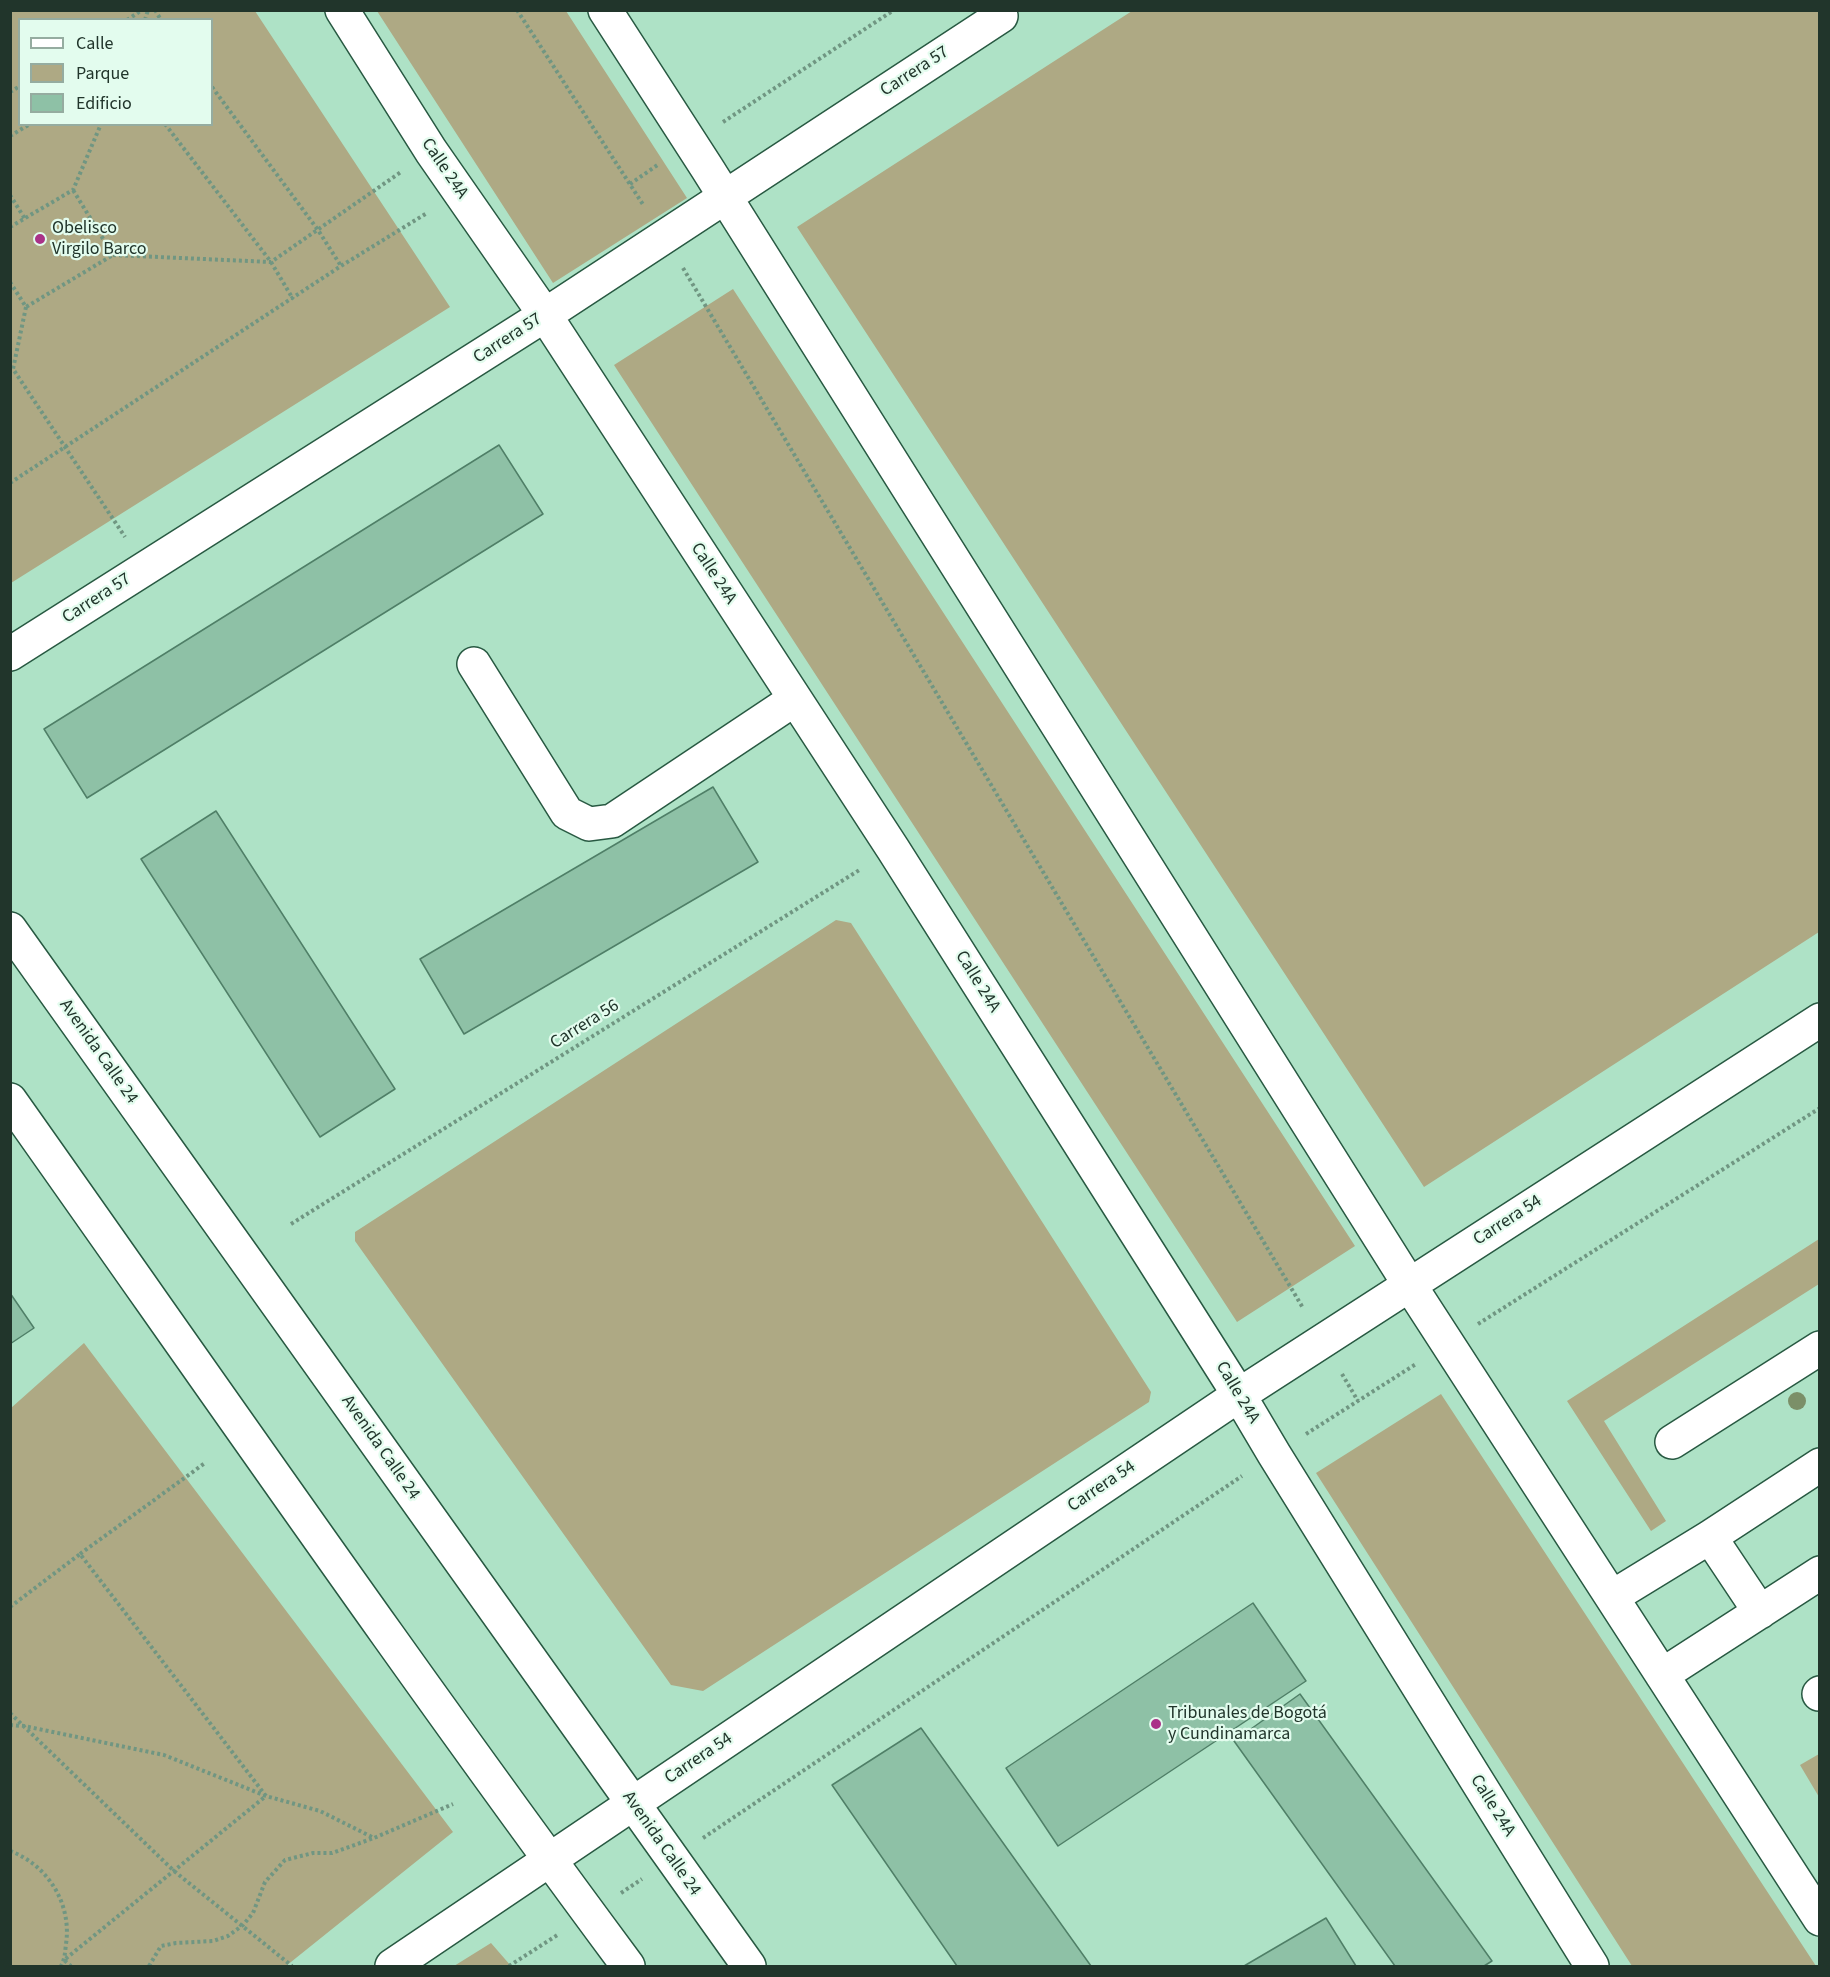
<!DOCTYPE html>
<html>
<head>
<meta charset="utf-8">
<style>
	body { margin:0 }
	#map { position:relative; width:1830px; height:1977px; overflow:hidden; background:#aee2c6; font-family:"Source Sans 3",sans-serif }
	canvas { display:block }
	.frame { position:absolute; inset:0; border:12px solid #21352b; pointer-events:none }
	.legend { position:absolute; left:18px; top:18px; width:195px; height:108px; box-sizing:border-box; background:#e3fcee; border:2px solid #95aca0; margin:0; padding:8px 10px; list-style:none; font-size:18px; color:#21352b }
	.legend li { display:flex; align-items:center; gap:12px; height:30px }
	.legend b { width:30px; border:2px solid #95aca0 }
</style>
</head>
<body>
<div id="map">
<canvas width="1830" height="1977"></canvas>
<div class="frame"></div>
<ul class="legend">
<li><b style="height:8px;background:#fff"></b>Calle</li>
<li><b style="height:16px;background:#aea984"></b>Parque</li>
<li><b style="height:16px;background:#8ec1a6"></b>Edificio</li>
</ul>
</div>
<script>
const ctx = document.querySelector('canvas').getContext('2d');
ctx.lineJoin = 'round';
function fillPath(path, color) { ctx.fillStyle = color; ctx.fill(path, 'evenodd'); }
function stroke(path, color, width, dash) { ctx.strokeStyle = color; ctx.lineWidth = width; ctx.lineCap = dash ? 'butt' : 'round'; ctx.setLineDash(dash || []); ctx.stroke(path); }
function write(font, color, halo, rows, align = 'center') {
  ctx.font = font + ' "Source Sans 3",sans-serif'; ctx.lineWidth = 4.5; ctx.setLineDash([]); ctx.textBaseline = 'middle'; ctx.strokeStyle = halo; ctx.fillStyle = color; for (const [text, x, y, turn = 0] of rows) {
    ctx.save(); ctx.translate(x, y); ctx.rotate((+turn || 0) * Math.PI / 180); ctx.textAlign = isNaN(turn) ? turn : align; if (halo) ctx.strokeText(text, 0, 0); ctx.fillText(text, 0, 0); ctx.restore();
  }
}
fillPath(new Path2D(`
	M 11,10 L 255,11 L 450,307 L 11,583 ZM 20,20 L 212,20 L 212,124 L 20,124 Z
	M 377,11 L 566,11 L 687,198 L 553,283 Z
	M 1132,11 L 1819,11 L 1819,932 L 1424,1187 L 797,227 Z
	M 733,289 L 1355,1246 L 1237,1322 L 614,365 Z
	M 836,920 L 851,923 L 1151,1392 L 1149,1402 L 703,1691 L 671,1685 L 355,1241 L 355,1232 Z
	M 1819,1239 L 1819,1284 L 1604,1421 L 1666,1521 L 1651,1531 L 1567,1401 Z
	M 84,1343 L 453,1832 L 286,1966 L 11,1966 L 11,1408 Z
	M 1441,1394 L 1816,1966 L 1632,1966 L 1316,1473 Z
	M 1819,1754 L 1819,1797 L 1800,1765 Z
	M 491,1943 L 511,1966 L 454,1966 Z`), '#aea984');
const building = new Path2D(`
	M 499,445 L 543,514 L 87,798 L 44,729 Z
	M 713,787 L 758,862 L 464,1034 L 420,959 Z
	M 216,811 L 395,1089 L 320,1137 L 141,859 Z
	M 10,1293 L 34,1328 L 10,1344 Z
	M 1253,1603 L 1306,1681 L 1058,1846 L 1006,1768 Z
	M 1300,1694 L 1492,1961 L 1484,1966 L 1395,1966 L 1234,1741 Z
	M 921,1728 L 1091,1966 L 957,1966 L 832,1785 Z
	M 1326,1918 L 1356,1966 L 1244,1966 Z`);
fillPath(building, '#8ec1a6');
stroke(building, '#4f7f67', 1.5);
const minor = new Path2D(`
	M 342,10 L 431,151 L 545,315 L 893,849 L 1239,1395 L 1274,1454 L 1592,1966
	M 605,10 L 707,168 L 1409,1284 L 1820,1919
	M 10,654 L 545,315 L 1001,16
	M 474,664 L 567,813 L 589,824 L 612,821 L 795,699
	M 1672,1442 L 1820,1348
	M 1710,1537 L 1760,1612
	M 1612,1597 L 1710,1537 L 1820,1465
	M 1662,1675 L 1820,1573
	M 1819,1694 L 1820,1693
	M 392,1966 L 1239,1395 L 1820,1020`);
const major = new Path2D(`
	M 10,929 L 749,1966
	M 10,1100 C 215,1390 417,1682 628,1966`);
stroke(minor, '#285942', 36);
stroke(major, '#285942', 36);
stroke(new Path2D(`
	M 155,10 L 161,20
	M 517,10 L 644,206
	M 127,20 L 142,10
	M 145,20 L 148,10
	M 212,87 L 318,230 L 341,266
	M 10,92 L 20,86
	M 723,122 L 894,10
	M 165,124 L 271,262 L 293,299
	M 10,136 L 30,124
	M 630,184 L 659,164
	M 10,195 L 25,219
	M 10,227 L 73,190 L 101,124
	M 113,255 L 271,262 L 401,172
	M 683,268 L 1303,1308
	M 10,282 L 26,307 L 113,255 L 73,190
	M 26,307 L 13,369 L 125,537
	M 10,483 L 341,266 L 427,213
	M 291,1224 L 861,869
	M 1478,1324 L 1820,1108
	M 1342,1374 L 1358,1401
	M 1306,1434 L 1416,1364
	M 80,1554 L 205,1463
	M 10,1607 L 80,1554 L 266,1796 L 64,1960 L 71,1966
	M 10,1713 L 174,1871 L 292,1966
	M 10,1725 L 24,1726 L 164,1755 L 266,1796 L 320,1811 L 374,1838 L 453,1804
	M 703,1838 L 1242,1476
	M 10,1851 C 48,1865 72,1904 66,1944 C 65,1952 65,1959 61,1966
	M 621,1893 L 642,1879
	M 149,1966 L 161,1946 L 176,1943 L 213,1941 L 228,1936 L 243,1925 L 253,1913 L 265,1882 L 285,1860 L 313,1853 L 332,1853 L 374,1838
	M 509,1966 L 559,1934`), '#709682', 4, [3, 3]);
stroke(minor, '#fff', 33);
stroke(major, '#fff', 33);
ctx.fillStyle = '#7b8f68';
for (const [x, y] of [
	[1797,1401]
]) { ctx.beginPath(); ctx.arc(x, y, 9, 0, 2 * Math.PI); ctx.fill(); }
for (const [x, y, r, color] of [
	[40,239,6,"#aa3288"],
	[1156,1724,6,"#aa3288"]
]) { const dot = new Path2D(); dot.arc(x, y, r, 0, 2 * Math.PI); ctx.fillStyle = color; ctx.fill(dot); stroke(dot, '#e3fcee', 2); }
write('18px', '#21352b', '#e3fcee', [
	["Carrera 57",915,72,-33],
	["Calle 24A",444,169,56],
	["Carrera 57",508,339,-33],
	["Calle 24A",713,574,57],
	["Carrera 57",97,599,-33],
	["Calle 24A",977,982,58],
	["Carrera 56",585,1025,-32],
	["Avenida Calle 24",98,1052,55],
	["Carrera 54",1508,1221,-33],
	["Calle 24A",1237,1393,59],
	["Avenida Calle 24",380,1448,55],
	["Carrera 54",1102,1487,-34],
	["Carrera 54",699,1759,-34],
	["Calle 24A",1492,1806,58],
	["Avenida Calle 24",661,1844,55]
]);
write('18px', '#21352b', '#e3fcee', [
	["Obelisco",52,229],
	["Virgilo Barco",52,250],
	["Tribunales de Bogotá",1168,1714],
	["y Cundinamarca",1168,1735]
], 'left');
</script>
</body>
</html>
